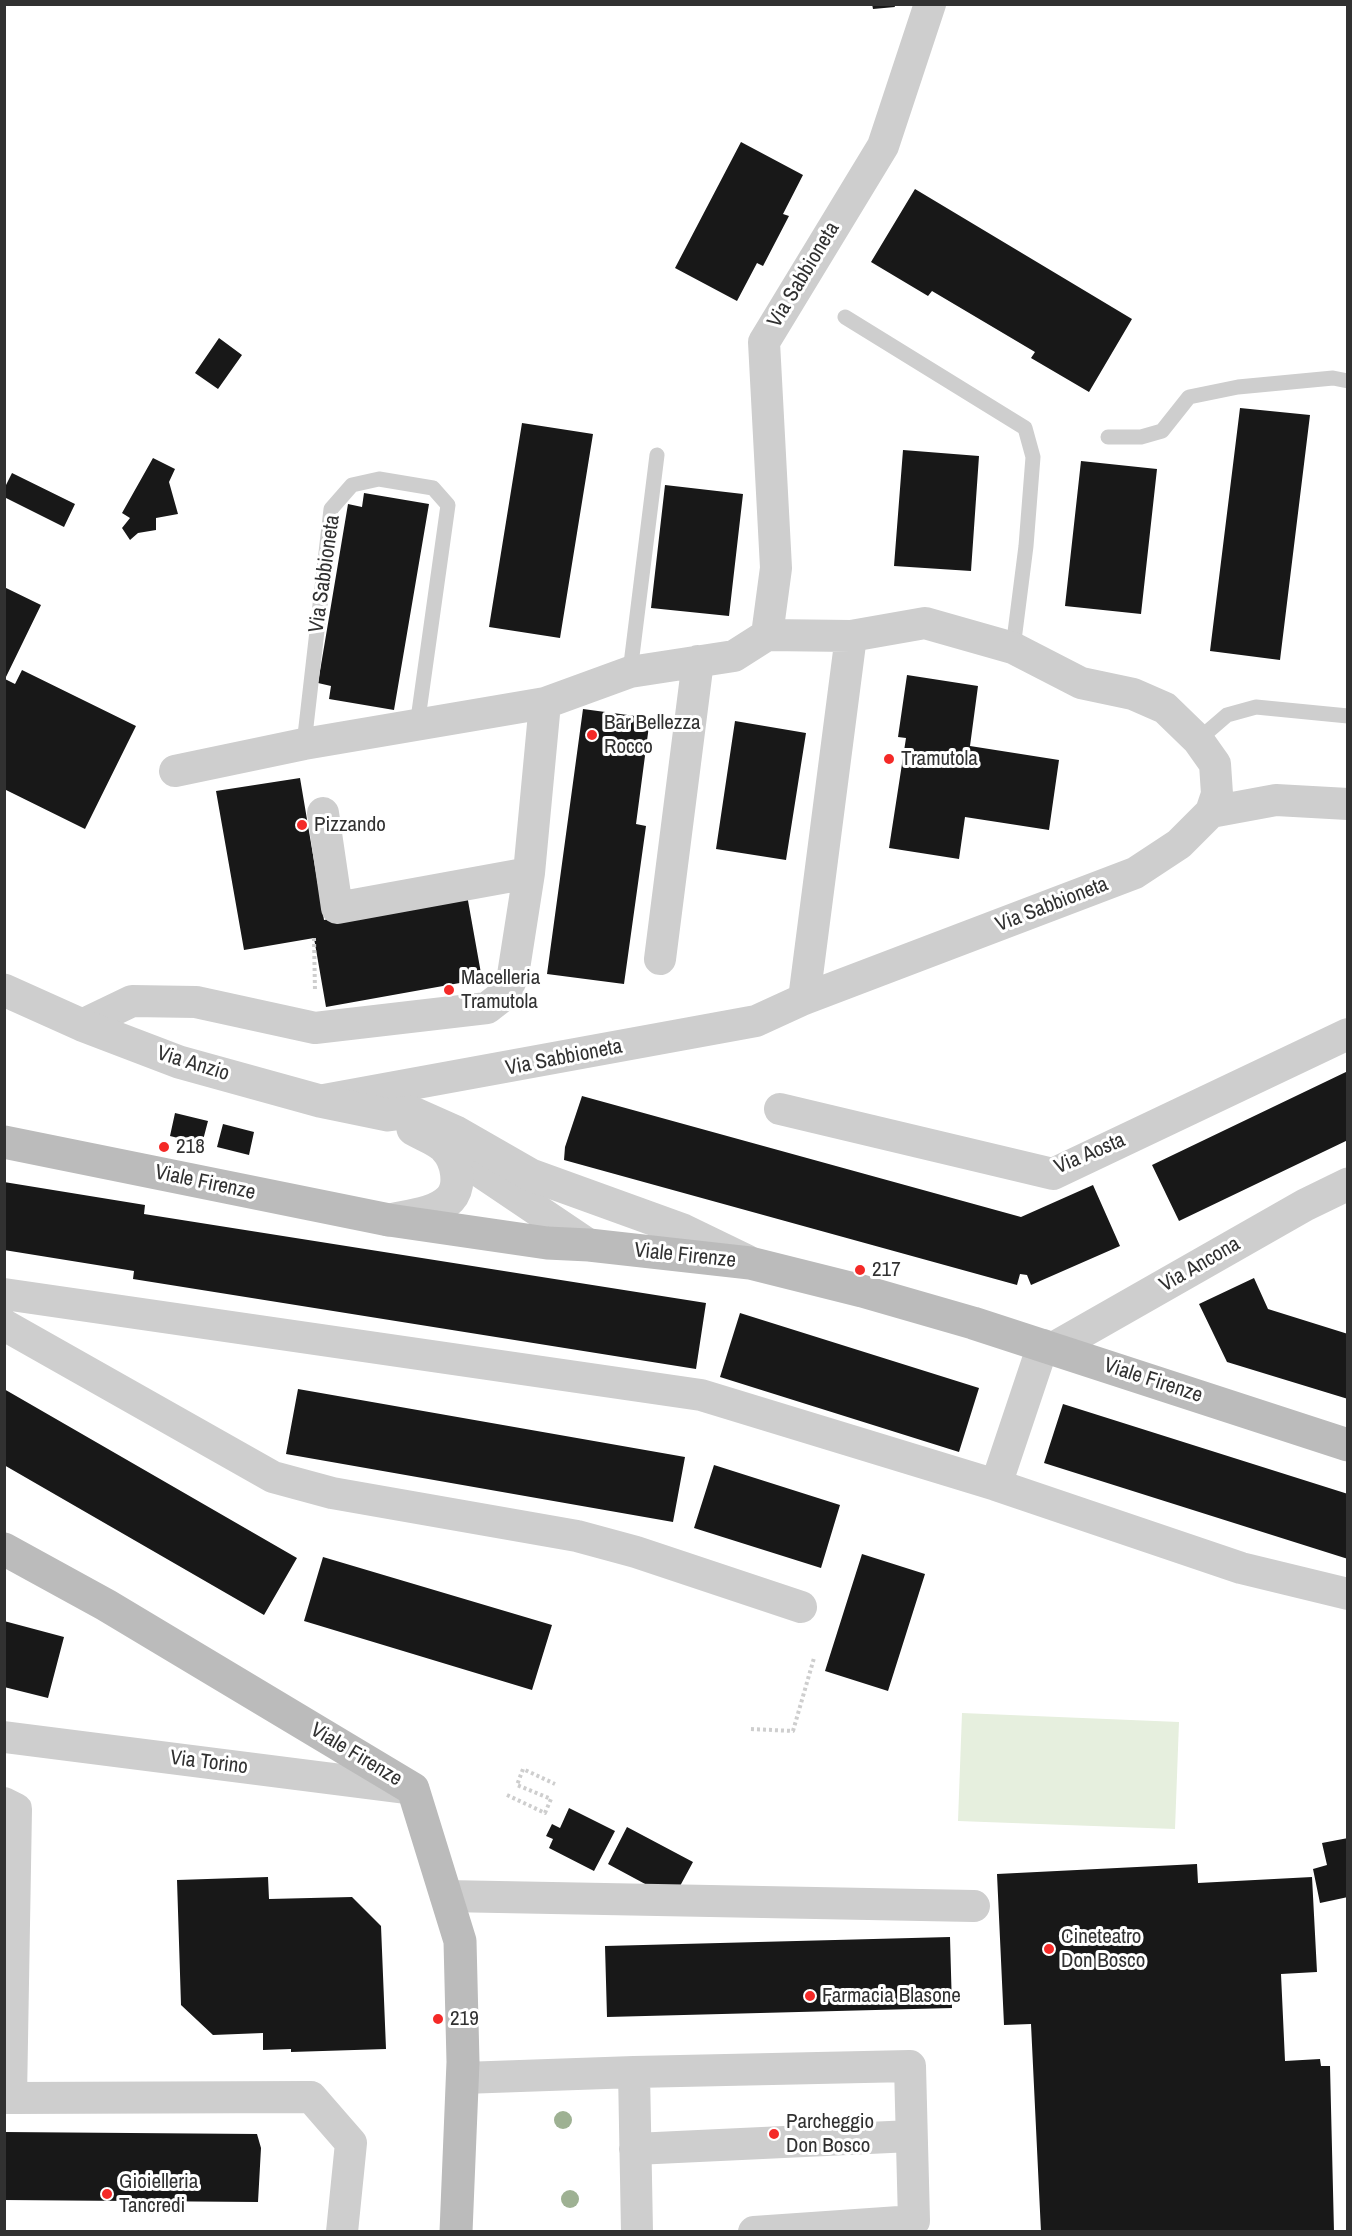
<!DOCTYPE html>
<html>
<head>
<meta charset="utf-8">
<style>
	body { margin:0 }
	#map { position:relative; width:1352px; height:2236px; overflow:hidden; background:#fff; font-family:"Archivo Narrow",sans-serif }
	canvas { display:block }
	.frame { position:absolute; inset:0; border:6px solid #313131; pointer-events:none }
</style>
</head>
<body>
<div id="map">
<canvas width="1352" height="2236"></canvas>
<div class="frame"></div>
</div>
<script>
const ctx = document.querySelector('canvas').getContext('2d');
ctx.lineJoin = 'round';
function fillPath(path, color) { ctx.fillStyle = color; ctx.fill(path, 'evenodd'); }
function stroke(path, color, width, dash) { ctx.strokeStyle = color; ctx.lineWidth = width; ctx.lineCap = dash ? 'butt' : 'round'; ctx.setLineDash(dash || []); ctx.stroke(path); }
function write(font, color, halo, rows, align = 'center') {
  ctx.font = font + ' "Archivo Narrow",sans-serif'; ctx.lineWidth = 6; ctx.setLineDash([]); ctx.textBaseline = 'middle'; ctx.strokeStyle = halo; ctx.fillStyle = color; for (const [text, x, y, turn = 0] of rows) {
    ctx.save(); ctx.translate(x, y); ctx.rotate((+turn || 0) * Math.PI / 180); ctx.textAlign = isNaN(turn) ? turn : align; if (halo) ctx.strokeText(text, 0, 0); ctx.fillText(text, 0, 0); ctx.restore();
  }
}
fillPath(new Path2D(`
	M 962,1713 L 1179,1722 L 1175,1829 L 958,1821 Z`), '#e6efde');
fillPath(new Path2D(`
	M 872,4 L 894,4 L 895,7 L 873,9 Z
	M 741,142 L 803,175 L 783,214 L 789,216 L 763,266 L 757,263 L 737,301 L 675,268 Z
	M 915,189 L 1132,319 L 1089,392 L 1031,358 L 1035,352 L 932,291 L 928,296 L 871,262 Z
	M 219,338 L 242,355 L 218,389 L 195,373 Z
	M 1240,408 L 1310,415 L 1280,660 L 1210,651 Z
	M 522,423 L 593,434 L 560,638 L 489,627 Z
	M 903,450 L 979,456 L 971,571 L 894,566 Z
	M 153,458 L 175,469 L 169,482 L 178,514 L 156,518 L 156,530 L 138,533 L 130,540 L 122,528 L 130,518 L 122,513 Z
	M 1081,461 L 1157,469 L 1141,614 L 1065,606 Z
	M 12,473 L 75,504 L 64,527 L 4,497 L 4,489 Z
	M 665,485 L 743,494 L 729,616 L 651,608 Z
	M 364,493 L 429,504 L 394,710 L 329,699 L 331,686 L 318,683 L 348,504 L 362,507 Z
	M 4,587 L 41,605 L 5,679 L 15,684 L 22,670 L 136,726 L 85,829 L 4,789 Z
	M 907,675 L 978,686 L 970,746 L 1059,760 L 1049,830 L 965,817 L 959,859 L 889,848 L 906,738 L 898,737 Z
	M 583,709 L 650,718 L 636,824 L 646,826 L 624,984 L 547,974 Z
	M 735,721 L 806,733 L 786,860 L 716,849 Z
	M 300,778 L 324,920 L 467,895 L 482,979 L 326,1007 L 314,938 L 244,950 L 216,791 Z
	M 1348,1071 L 1348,1140 L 1179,1221 L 1152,1165 Z
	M 582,1096 L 1021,1217 L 1093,1185 L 1120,1246 L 1031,1285 L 1027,1275 L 1020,1274 L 1017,1285 L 564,1160 L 565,1147 Z
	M 175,1113 L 208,1121 L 202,1144 L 170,1136 Z
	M 223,1124 L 254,1132 L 249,1155 L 217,1147 Z
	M 4,1182 L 145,1205 L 144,1214 L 706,1303 L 696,1369 L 133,1279 L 134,1271 L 4,1250 Z
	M 1254,1278 L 1268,1309 L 1348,1334 L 1348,1399 L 1227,1362 L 1199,1304 Z
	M 740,1313 L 979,1388 L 959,1452 L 720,1377 Z
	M 4,1389 L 297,1558 L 264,1615 L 4,1465 Z
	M 298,1389 L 685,1457 L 673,1522 L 286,1454 Z
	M 1063,1404 L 1348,1494 L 1348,1559 L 1044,1463 Z
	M 714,1465 L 840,1505 L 821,1568 L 694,1528 Z
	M 862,1554 L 925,1574 L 888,1691 L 825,1671 Z
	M 323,1557 L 552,1625 L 532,1690 L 304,1621 Z
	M 4,1621 L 64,1637 L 48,1698 L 4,1687 Z
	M 569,1808 L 615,1831 L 594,1871 L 549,1848 L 553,1839 L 546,1836 L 552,1824 L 560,1828 Z
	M 627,1827 L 693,1862 L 673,1899 L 608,1864 Z
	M 1348,1838 L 1348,1897 L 1320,1903 L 1313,1869 L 1327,1865 L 1322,1843 Z
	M 1197,1864 L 1198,1883 L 1312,1877 L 1317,1972 L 1281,1974 L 1285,2061 L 1320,2059 L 1321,2066 L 1330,2066 L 1334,2232 L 1041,2232 L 1031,2024 L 1004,2025 L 997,1874 Z
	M 268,1877 L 269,1899 L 352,1897 L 381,1926 L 386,2049 L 291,2052 L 291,2049 L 263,2050 L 263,2033 L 213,2035 L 181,2005 L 177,1880 Z
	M 950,1937 L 952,2008 L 607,2017 L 605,1946 Z
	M 4,2132 L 257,2134 L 261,2148 L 258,2202 L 4,2200 Z`), '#181818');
stroke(new Path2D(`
	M 314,938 L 315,991
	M 751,1729 L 793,1731 L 814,1658
	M 507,1795 L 545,1813 L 551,1799 L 517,1785 L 523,1769 L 555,1784`), '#cecece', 4, [3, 3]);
stroke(new Path2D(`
	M 845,317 L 1025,428 L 1033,457 L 1026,546 L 1013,648
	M 1108,437 L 1141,437 L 1162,431 L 1189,397 L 1238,387 L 1333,378 L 1348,381
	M 630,672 L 657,455
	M 1198,740 L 1227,715 L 1256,707 L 1348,716
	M 304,744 L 331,509 L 352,485 L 379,479 L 433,488 L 448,505 L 417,726`), '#cecece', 15);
stroke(new Path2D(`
	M 767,635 L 776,568 L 764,342 L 883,146 L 930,4
	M 175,771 L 304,744 L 545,703 L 630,672 L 734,656 L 767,635 L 851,636 L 925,623 L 1013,648 L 1081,683 L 1133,694 L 1165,708 L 1198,740 L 1215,764 L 1217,794 L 1211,812 L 1179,844 L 1135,873 L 804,999 L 756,1021 L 324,1100
	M 1211,812 L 1276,800 L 1348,804
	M 323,813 L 337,908 L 529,873
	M 660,959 L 698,661
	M 804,999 L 851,636
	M 82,1025 L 132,1001 L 196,1002 L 315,1028 L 487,1008 L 505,994 L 513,975 L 529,873 L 545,703
	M 780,1109 L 1053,1174 L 1348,1034
	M 445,1148 L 589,1245
	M 4,1294 L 701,1395 L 996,1485 L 1241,1568 L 1348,1594
	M 4,1325 L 273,1477 L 332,1493 L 577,1536 L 636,1552 L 801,1607
	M 996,1485 L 1043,1345
	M 4,1737 L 413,1789
	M 4,1803 L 16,1809 L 11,2098 L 4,2098
	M 446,1896 L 974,1906
	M 463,2078 L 634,2072
	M 11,2098 L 311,2097 L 351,2143 L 342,2232
	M 635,2149 L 911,2136
	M 637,2232 L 634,2072 L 910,2066 L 914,2221 L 754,2232`), '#cecece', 32);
stroke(new Path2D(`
	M 4,990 L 82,1025 L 179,1062 L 320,1101 L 388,1115 L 411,1112 L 456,1132 L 531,1175 L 683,1230 L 747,1261
	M 389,1220 C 407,1216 436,1214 450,1199 C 462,1186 457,1160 445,1148 C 438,1140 423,1135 413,1129
	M 1054,1348 L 1305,1205 L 1348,1184`), '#cecece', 33);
stroke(new Path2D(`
	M 4,1142 L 389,1220 L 547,1243 L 589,1245 L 750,1263 L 862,1291 L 973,1323 L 1348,1445
	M 4,1549 L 106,1605 L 413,1789 L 460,1941 L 463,2062 L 456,2232`), '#bbb', 33);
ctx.fillStyle = '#9eb193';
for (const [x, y] of [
	[563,2120],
	[570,2199]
]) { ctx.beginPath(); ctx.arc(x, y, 9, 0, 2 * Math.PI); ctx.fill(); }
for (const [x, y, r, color] of [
	[592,735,6,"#f42927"],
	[889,759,6,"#f42927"],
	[302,825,6,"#f42927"],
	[449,990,6,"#f42927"],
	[164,1147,6,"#f42927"],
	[860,1270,6,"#f42927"],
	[1049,1949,6,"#f42927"],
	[810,1996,6,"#f42927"],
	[438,2019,6,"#f42927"],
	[774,2134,6,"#f42927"],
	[107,2194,6,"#f42927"]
]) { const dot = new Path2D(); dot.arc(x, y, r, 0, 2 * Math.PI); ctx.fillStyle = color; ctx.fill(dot); stroke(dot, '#fff', 2); }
write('21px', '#313131', '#fff', [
	["Via Sabbioneta",804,275,-59],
	["Via Sabbioneta",325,574,-82],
	["Via Sabbioneta",1052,905,-21],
	["Via Sabbioneta",564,1058,-11],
	["Via Anzio",193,1064,17],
	["Via Aosta",1090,1154,-23],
	["Viale Firenze",205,1183,12],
	["Viale Firenze",685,1256,6],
	["Via Ancona",1200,1265,-30],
	["Viale Firenze",1153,1381,18],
	["Viale Firenze",356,1755,31],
	["Via Torino",209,1763,7]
]);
write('21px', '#313131', '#fff', [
	["Bar Bellezza",604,723],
	["Rocco",604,747],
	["Tramutola",901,759],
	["Pizzando",314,825],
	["Macelleria",461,978],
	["Tramutola",461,1002],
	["218",176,1147],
	["217",872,1270],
	["Cineteatro",1061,1937],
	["Don Bosco",1061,1961],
	["Farmacia Blasone",822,1996],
	["219",450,2019],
	["Parcheggio",786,2122],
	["Don Bosco",786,2146],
	["Gioielleria",119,2182],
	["Tancredi",119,2206]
], 'left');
</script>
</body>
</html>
